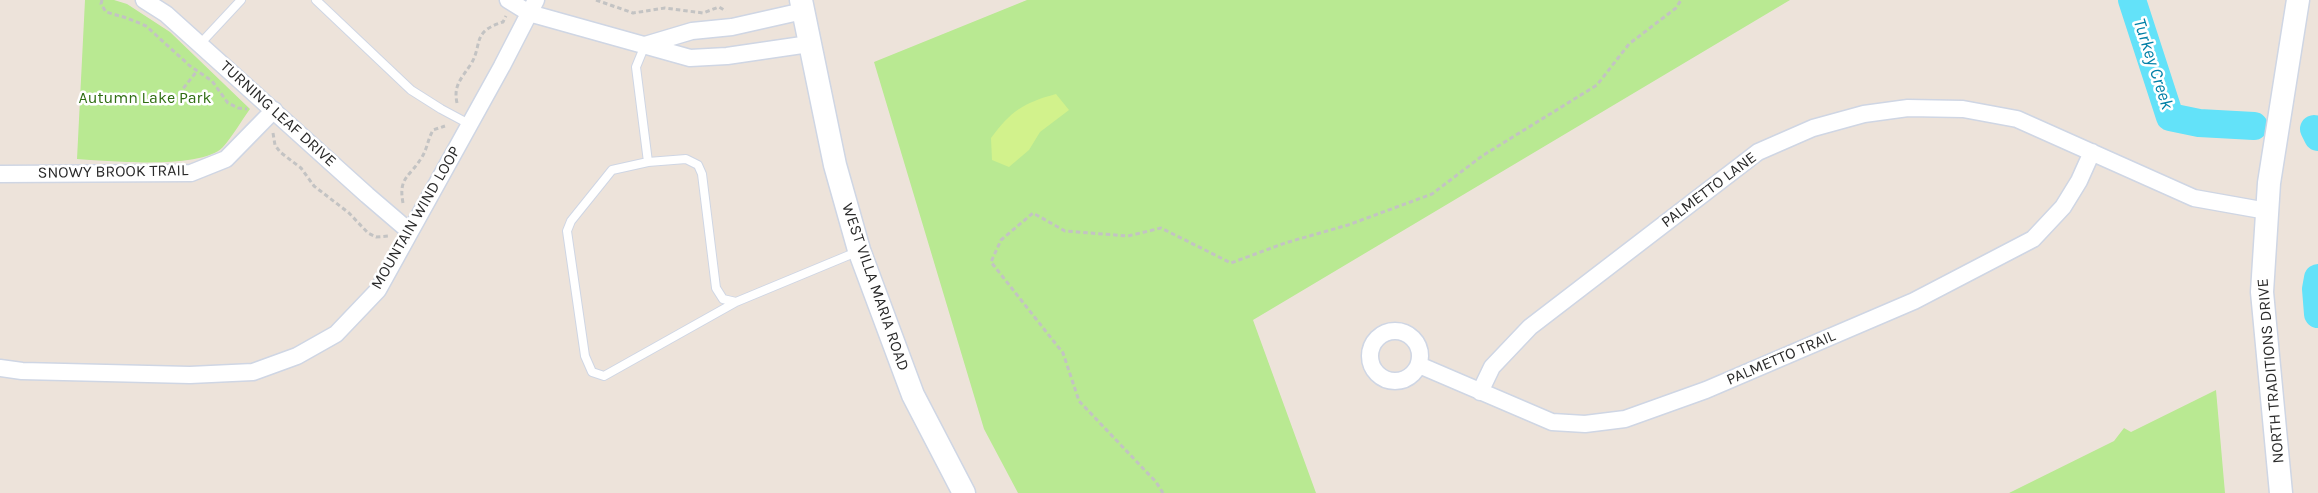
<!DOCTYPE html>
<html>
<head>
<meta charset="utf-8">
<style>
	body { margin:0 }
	canvas { display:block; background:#ede3da }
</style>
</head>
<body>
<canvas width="2318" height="493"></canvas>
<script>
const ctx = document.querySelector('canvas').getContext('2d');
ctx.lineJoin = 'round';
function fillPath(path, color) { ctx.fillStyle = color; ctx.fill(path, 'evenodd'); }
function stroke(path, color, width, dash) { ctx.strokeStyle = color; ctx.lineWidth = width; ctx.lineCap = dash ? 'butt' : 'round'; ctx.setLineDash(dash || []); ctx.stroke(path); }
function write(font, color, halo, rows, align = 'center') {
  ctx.font = font + ' Karla,sans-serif'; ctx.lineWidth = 5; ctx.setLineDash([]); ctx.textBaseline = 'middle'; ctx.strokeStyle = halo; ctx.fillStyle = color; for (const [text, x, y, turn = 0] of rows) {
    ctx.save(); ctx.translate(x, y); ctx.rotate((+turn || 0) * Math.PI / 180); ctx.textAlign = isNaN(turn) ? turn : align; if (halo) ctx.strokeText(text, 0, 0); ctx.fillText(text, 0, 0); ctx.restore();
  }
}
fillPath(new Path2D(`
	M 85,0 L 114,0 L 127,4 L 170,32 L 250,109 C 241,121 233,136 223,147 C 201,170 109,161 77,159 Z
	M 1027,0 L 1790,0 L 1253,320 L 1316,493 L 1018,493 L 984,429 L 874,62 Z
	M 2216,390 L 2225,493 L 2009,493 L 2114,441 L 2124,428 L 2131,432 Z`), '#b9e992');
fillPath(new Path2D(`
	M 1056,94 L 1069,110 L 1040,132 L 1029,150 L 1009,167 L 992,160 L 991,138 C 1011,111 1023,103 1056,94 Z`), '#d2f28c');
stroke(new Path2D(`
	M 2132,0 L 2170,117 L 2199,123 L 2254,126
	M 2314,129 L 2318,137
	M 2318,278 L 2316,289 L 2318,314`), '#63e2f9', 28);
const lane = new Path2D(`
	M 316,0 L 411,90 L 441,109 L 469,124
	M 200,44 L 241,0
	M 645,45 L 636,67 L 648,162 L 686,159 L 698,165 L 702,174 L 716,288 L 723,299 L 736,302 L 859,251
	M 648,162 L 612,170 L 571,221 L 567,231 L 585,356 L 592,372 L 604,376 L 736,302`);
const street = new Path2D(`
	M 144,0 L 166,14 L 367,195 L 409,231
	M 508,0 L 529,13 L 690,58 L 727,56 L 809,44
	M 645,45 L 692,31 L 732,27 L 803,11
	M 0,174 L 191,173 L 226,159 L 274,110
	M1370 356a25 25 0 1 1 50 0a25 25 0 1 1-50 0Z
	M 1419,365 L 1552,422 L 1585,424 L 1625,419 L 1706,390 L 1914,301 L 2033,239 L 2063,207 L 2079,181 L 2092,152
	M 0,368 L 22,371 L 190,375 L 253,372 L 297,356 L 336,334 L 378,290 L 502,66 L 536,0
	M 1480,392 L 1492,367 L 1530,327 L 1758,152 L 1813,128 L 1864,114 L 1908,108 L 1963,109 L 2017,119 L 2194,198 L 2267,211`);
const secondary = new Path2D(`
	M 801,0 L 835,165 L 859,250 L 913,395 L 964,493
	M 2281,493 L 2262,292 L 2269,183 L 2298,0`);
stroke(lane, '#cfd6e4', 10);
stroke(street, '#cfd6e4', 19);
stroke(secondary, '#cfd6e4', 25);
stroke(new Path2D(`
	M 102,0 L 101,4 L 106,12 L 127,18 L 146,26 L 190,66 L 212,81 L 228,103 L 238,108 L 247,109
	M 596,0 L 633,13 L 665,8 L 703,13 L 719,7 L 726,11
	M 174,100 L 197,71
	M 457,103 C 453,85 462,78 471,64 C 483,44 471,32 503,22 L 506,16
	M 273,133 L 275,145 L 280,152 L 301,168 L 314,186 L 349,213 L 368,233 L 376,237 L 389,236
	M 403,203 C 398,177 410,177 422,157 C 427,149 428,139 433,130 L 445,126
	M 1163,493 L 1156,482 L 1079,401 L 1063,353 L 991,262 L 1001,240 L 1033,213 L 1065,231 L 1128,236 L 1161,228 L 1231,263 L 1285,243 L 1348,225 L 1432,194 L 1482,156 L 1597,85 L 1629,44 L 1676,8 L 1681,0`), '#c3c3c3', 3, [4.5, 3]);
stroke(lane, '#fff', 8);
stroke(street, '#fff', 16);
stroke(secondary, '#fff', 22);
write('16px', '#306e13', '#fff', [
	["Autumn Lake Park",145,98]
]);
write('16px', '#2a2a2a', '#fff', [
	["TURNING LEAF DRIVE",278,114,42],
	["SNOWY BROOK TRAIL",113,172,-1],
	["PALMETTO LANE",1709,190,-37],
	["MOUNTAIN WIND LOOP",416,218,-60],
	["WEST VILLA MARIA ROAD",875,287,71],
	["PALMETTO TRAIL",1781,358,-23],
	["NORTH TRADITIONS DRIVE",2271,371,-95]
]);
write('italic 18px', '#0180a7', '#fff', [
	["Turkey Creek",2153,64,72]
]);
</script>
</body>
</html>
